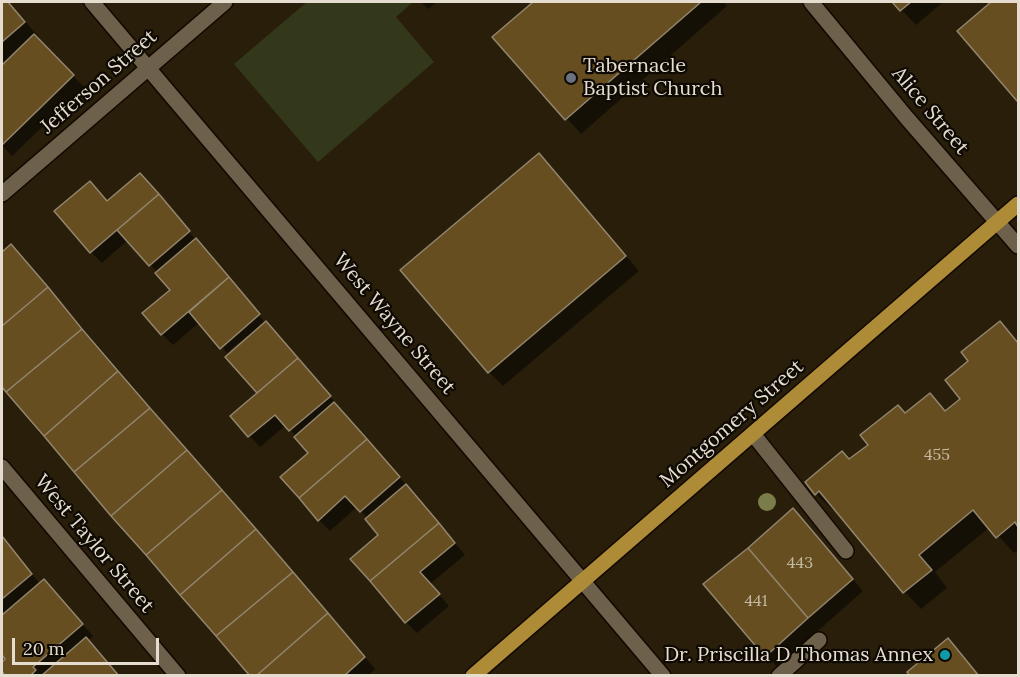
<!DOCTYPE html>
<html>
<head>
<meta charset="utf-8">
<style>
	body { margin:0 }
	#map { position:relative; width:1020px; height:677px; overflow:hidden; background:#291e0a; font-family:Lora,serif }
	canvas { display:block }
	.frame { position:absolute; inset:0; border:3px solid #e4ddd0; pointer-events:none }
	.scale { position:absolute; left:12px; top:638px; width:147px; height:27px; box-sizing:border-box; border:3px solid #e4ddd0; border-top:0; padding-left:8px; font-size:18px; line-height:21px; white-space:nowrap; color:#e4ddd0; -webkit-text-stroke:4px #0e0903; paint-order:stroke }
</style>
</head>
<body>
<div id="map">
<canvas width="1020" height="677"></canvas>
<div class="frame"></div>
<div class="scale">20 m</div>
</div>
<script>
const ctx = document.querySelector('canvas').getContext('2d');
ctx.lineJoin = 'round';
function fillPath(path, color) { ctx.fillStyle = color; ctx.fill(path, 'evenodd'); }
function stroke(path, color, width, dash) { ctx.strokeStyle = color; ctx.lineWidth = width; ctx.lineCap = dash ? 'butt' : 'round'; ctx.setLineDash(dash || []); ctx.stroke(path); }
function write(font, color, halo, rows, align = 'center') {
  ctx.font = font + ' Lora,serif'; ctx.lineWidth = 4.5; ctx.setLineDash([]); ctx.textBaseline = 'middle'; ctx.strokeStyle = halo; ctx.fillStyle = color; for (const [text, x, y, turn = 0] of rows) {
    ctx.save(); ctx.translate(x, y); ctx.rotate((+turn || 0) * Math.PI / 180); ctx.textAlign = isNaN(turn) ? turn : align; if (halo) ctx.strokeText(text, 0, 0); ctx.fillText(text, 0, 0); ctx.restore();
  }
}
fillPath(new Path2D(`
	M 307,2 L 413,2 L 396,17 L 434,62 L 318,162 L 234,64 Z`), '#34381b');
fillPath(new Path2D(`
	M 2,2 L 8,2 L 39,37 L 37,39 L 84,87 L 12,156 L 2,145 Z
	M 421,2 L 437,2 L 428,9 Z
	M 535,2 L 723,2 L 727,6 L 581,134 L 495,37 Z
	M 894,2 L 943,2 L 916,25 Z
	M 993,2 L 1018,2 L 1018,101 L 959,31 Z
	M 553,170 L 639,271 L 503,386 L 489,372 Z
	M 151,186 L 194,238 L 239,289 L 264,322 L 340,408 L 339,409 L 410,489 L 465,555 L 430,584 L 449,606 L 417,633 L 406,622 L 381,535 L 368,518 L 357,507 L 330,531 L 319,520 L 310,453 L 297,437 L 286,425 L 260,447 L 232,417 L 259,393 L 249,338 L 247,336 L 227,353 L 200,322 L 173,345 L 162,334 L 172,290 L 158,273 L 128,240 L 102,263 L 91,252 L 108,202 Z
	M 11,246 L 22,257 L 375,669 L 368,676 L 252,676 L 2,384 L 2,254 Z
	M 1000,323 L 1018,342 L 1018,550 L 1014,553 L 990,527 L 935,572 L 947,588 L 921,609 L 905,592 L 835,508 L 833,510 L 816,494 L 850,461 L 930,395 L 947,412 L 962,400 L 970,361 Z
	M 793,510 L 863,591 L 777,667 L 705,585 Z
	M 2,537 L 40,584 L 44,581 L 93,636 L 87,641 L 119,676 L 7,676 L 2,669 L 2,664 L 8,659 L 2,652 Z
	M 947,640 L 980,676 L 912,676 Z`), '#0007');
const building = new Path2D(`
	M 2,2 L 8,2 L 25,22 L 2,42 Z
	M 533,2 L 701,2 L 565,120 L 492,37 Z
	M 892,2 L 911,2 L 900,11 Z
	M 991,2 L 1018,2 L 1018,100 L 1017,101 L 957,31 Z
	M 34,34 L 74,75 L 2,145 L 2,65 Z
	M 539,153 L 626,256 L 488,373 L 400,270 Z
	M 140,173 L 159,194 L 90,253 L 54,211 L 90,181 L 107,201 Z
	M 159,194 L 190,231 L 149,266 L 117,230 Z
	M 196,238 L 229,277 L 161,335 L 142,313 L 170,290 L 155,273 Z
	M 11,244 L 48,287 L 2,326 L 2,252 Z
	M 229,277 L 260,314 L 220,349 L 189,312 Z
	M 48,287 L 82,329 L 6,392 L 2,387 L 2,326 Z
	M 266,321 L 298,358 L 257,393 L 225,357 Z
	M 1000,321 L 1018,343 L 1018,527 L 1015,522 L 996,538 L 973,510 L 919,555 L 932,570 L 903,593 L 819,491 L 815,495 L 805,482 L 842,451 L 849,459 L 868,445 L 860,435 L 898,405 L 905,413 L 930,393 L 945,411 L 960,399 L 945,380 L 968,361 L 961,352 Z
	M 82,329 L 118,371 L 44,436 L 6,392 Z
	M 298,358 L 331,396 L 289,431 L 275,415 L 248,437 L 230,416 Z
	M 118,371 L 150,408 L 74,472 L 44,436 Z
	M 334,402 L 367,439 L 299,498 L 280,477 L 308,453 L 294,437 Z
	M 150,408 L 187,450 L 111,516 L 74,472 Z
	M 367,439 L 400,477 L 360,512 L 345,496 L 318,521 L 299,498 Z
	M 187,450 L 222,490 L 146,555 L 111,516 Z
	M 406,484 L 439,523 L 370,581 L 350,559 L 378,535 L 365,519 Z
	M 222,490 L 256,529 L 180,595 L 146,555 Z
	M 793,508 L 853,579 L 808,618 L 748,548 Z
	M 439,523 L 455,543 L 420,572 L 440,594 L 405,623 L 370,581 Z
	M 256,529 L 293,572 L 216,636 L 180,595 Z
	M 2,536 L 32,574 L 2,599 Z
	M 748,548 L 808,618 L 765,657 L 703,584 Z
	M 293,572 L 328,613 L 256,676 L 250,676 L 216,636 Z
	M 44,579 L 83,624 L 33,667 L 36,670 L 30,676 L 5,676 L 2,671 L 2,662 L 5,659 L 2,655 L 2,615 Z
	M 328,613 L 365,657 L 344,676 L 256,676 Z
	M 86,637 L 119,676 L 41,676 Z
	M 948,638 L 979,676 L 910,676 L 907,672 Z`);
fillPath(building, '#664e21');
stroke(building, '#93866f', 1.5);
const minor = new Path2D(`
	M 92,2 L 663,676
	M 811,2 L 906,117 L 1018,246
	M 2,194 L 225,2
	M 753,434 L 846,551
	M 2,467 L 178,676
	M 779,676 L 819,640`);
const major = new Path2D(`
	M 473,676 L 1018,204`);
stroke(minor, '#120800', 18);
stroke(major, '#120800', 18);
stroke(minor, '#6e614b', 15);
stroke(major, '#ad8b37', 15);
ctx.fillStyle = '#7a7c4a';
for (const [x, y] of [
	[767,502]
]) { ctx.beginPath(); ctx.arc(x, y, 9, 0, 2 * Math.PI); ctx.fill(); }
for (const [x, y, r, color] of [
	[571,78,6,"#6b7280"],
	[945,655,6,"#0f9aa8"]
]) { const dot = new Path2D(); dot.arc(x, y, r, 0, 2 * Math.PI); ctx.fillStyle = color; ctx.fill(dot); stroke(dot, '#0e0903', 2); }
write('16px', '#c4b9a4', null, [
	["455",937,455],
	["443",800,563],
	["441",756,601]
]);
write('20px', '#e4ddd0', '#0e0903', [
	["Tabernacle",583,66],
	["Baptist Church",583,89],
	["Dr. Priscilla D Thomas Annex",933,655,"right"]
], 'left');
write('20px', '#e4ddd0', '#0e0903', [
	["Jefferson Street",99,82,-41],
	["Alice Street",930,111,50],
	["West Wayne Street",394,324,50],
	["Montgomery Street",732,424,-41],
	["West Taylor Street",94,544,50]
]);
</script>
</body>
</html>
